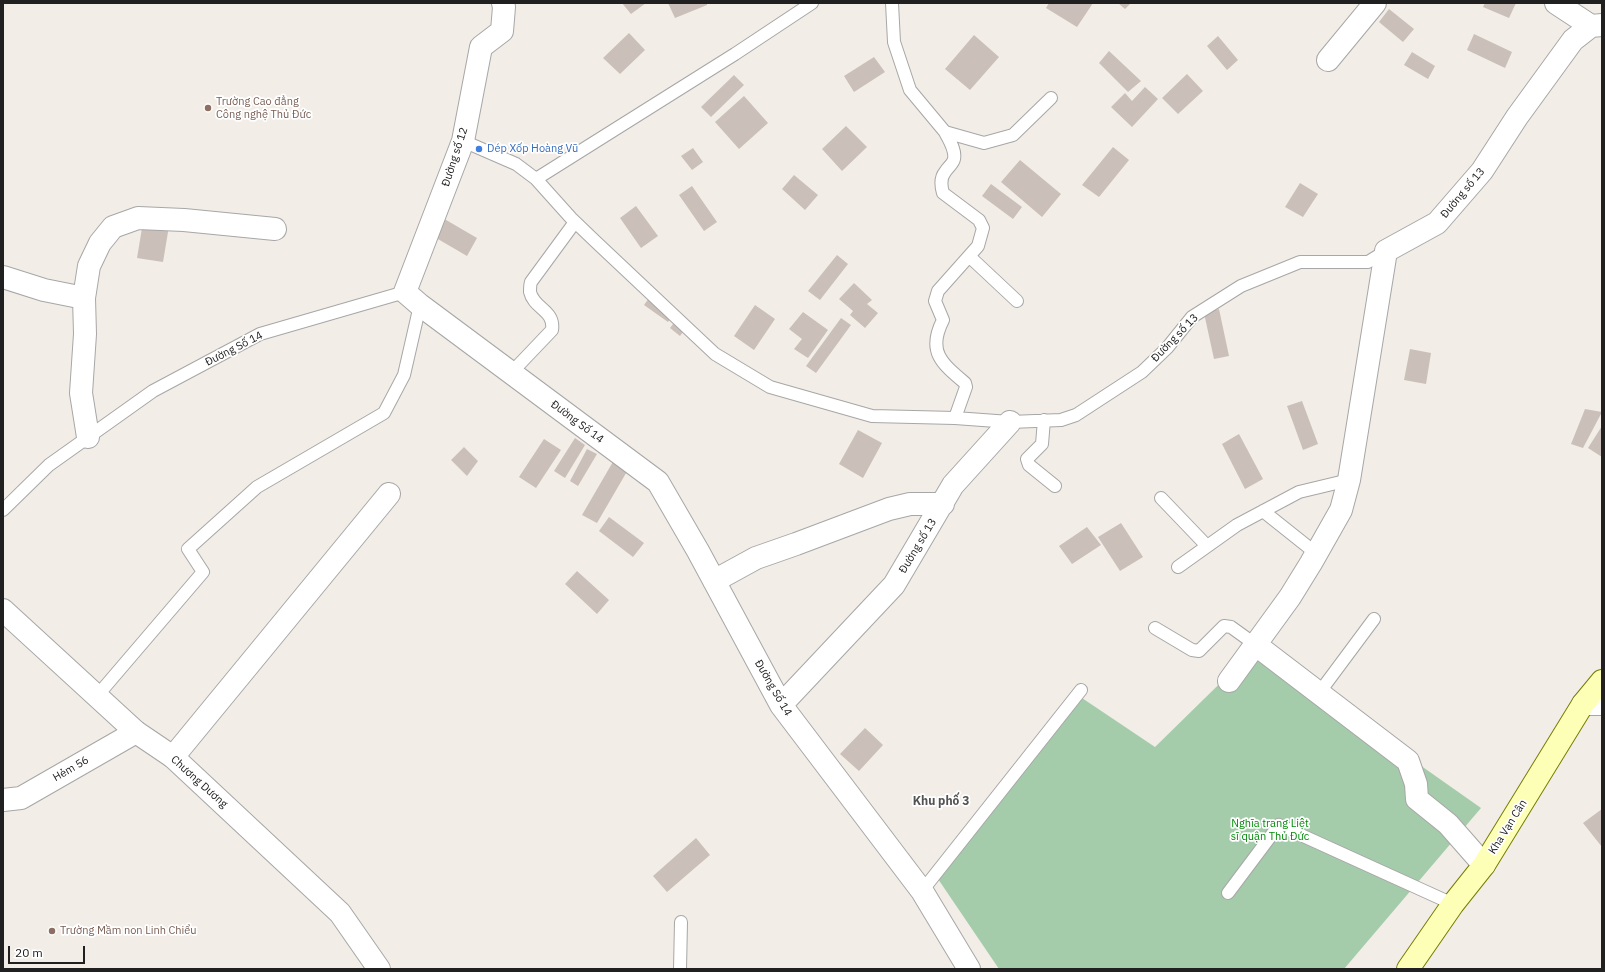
<!DOCTYPE html>
<html>
<head>
<meta charset="utf-8">
<style>
	body { margin:0 }
	#map { position:relative; width:1605px; height:972px; overflow:hidden; background:#f2ede6; font-family:"IBM Plex Sans",sans-serif }
	canvas { display:block }
	.frame { position:absolute; inset:0; border:4px solid #202020; pointer-events:none }
	.scale { position:absolute; left:8px; top:946px; width:77px; height:18px; box-sizing:border-box; border:2px solid #202020; border-top:0; padding-left:5px; font-size:12px; line-height:14px; white-space:nowrap; color:#202020; -webkit-text-stroke:3px #fff; paint-order:stroke }
</style>
</head>
<body>
<div id="map">
<canvas width="1605" height="972"></canvas>
<div class="frame"></div>
<div class="scale">20 m</div>
</div>
<script>
const ctx = document.querySelector('canvas').getContext('2d');
ctx.lineJoin = 'round';
function fillPath(path, color) { ctx.fillStyle = color; ctx.fill(path, 'evenodd'); }
function stroke(path, color, width, dash) { ctx.strokeStyle = color; ctx.lineWidth = width; ctx.lineCap = dash ? 'butt' : 'round'; ctx.setLineDash(dash || []); ctx.stroke(path); }
function write(font, color, halo, rows, align = 'center') {
  ctx.font = font + ' "IBM Plex Sans",sans-serif'; ctx.lineWidth = 3.5; ctx.setLineDash([]); ctx.textBaseline = 'middle'; ctx.strokeStyle = halo; ctx.fillStyle = color; for (const [text, x, y, turn = 0] of rows) {
    ctx.save(); ctx.translate(x, y); ctx.rotate((+turn || 0) * Math.PI / 180); ctx.textAlign = isNaN(turn) ? turn : align; if (halo) ctx.strokeText(text, 0, 0); ctx.fillText(text, 0, 0); ctx.restore();
  }
}
fillPath(new Path2D(`
	M 1255,649 L 1481,808 L 1344,969 L 999,969 L 936,876 L 1076,694 L 1155,747 Z`), '#a5ccaa');
fillPath(new Path2D(`
	M 622,3 L 646,3 L 631,14 Z
	M 668,3 L 707,3 L 707,5 L 675,18 Z
	M 1049,3 L 1093,3 L 1077,27 L 1046,8 Z
	M 1118,3 L 1131,3 L 1125,9 Z
	M 1485,3 L 1516,3 L 1509,18 L 1483,7 Z
	M 1389,9 L 1414,29 L 1403,42 L 1379,22 Z
	M 629,33 L 645,50 L 620,74 L 603,58 Z
	M 1474,34 L 1512,52 L 1505,68 L 1467,50 Z
	M 974,35 L 999,57 L 970,90 L 945,69 Z
	M 1218,36 L 1238,60 L 1227,70 L 1207,46 Z
	M 1109,51 L 1141,81 L 1128,92 L 1099,63 Z
	M 1412,52 L 1435,66 L 1428,79 L 1404,65 Z
	M 874,57 L 885,72 L 854,92 L 844,76 Z
	M 1187,74 L 1203,91 L 1178,114 L 1162,98 Z
	M 734,75 L 744,85 L 711,117 L 701,107 Z
	M 1145,87 L 1158,99 L 1132,127 L 1111,107 L 1125,93 L 1132,101 Z
	M 744,96 L 768,123 L 739,149 L 715,122 Z
	M 846,126 L 867,147 L 842,171 L 822,149 Z
	M 1113,147 L 1129,160 L 1099,197 L 1082,185 Z
	M 693,148 L 703,162 L 692,170 L 681,156 Z
	M 1020,160 L 1061,194 L 1042,217 L 1001,182 Z
	M 794,175 L 818,195 L 805,210 L 782,189 Z
	M 1300,183 L 1318,194 L 1303,217 L 1285,207 Z
	M 991,184 L 1022,207 L 1013,219 L 982,196 Z
	M 692,186 L 717,222 L 704,231 L 679,195 Z
	M 636,206 L 658,236 L 641,248 L 620,218 Z
	M 441,217 L 477,238 L 467,256 L 431,235 Z
	M 143,222 L 169,226 L 163,262 L 137,258 Z
	M 837,255 L 848,264 L 820,300 L 808,291 Z
	M 854,283 L 872,300 L 867,304 L 878,313 L 865,328 L 850,315 L 853,311 L 839,299 Z
	M 652,294 L 676,311 L 668,322 L 644,305 Z
	M 755,305 L 775,319 L 754,350 L 734,336 Z
	M 1219,309 L 1229,356 L 1214,359 L 1204,313 Z
	M 803,312 L 828,330 L 808,358 L 794,349 L 802,339 L 789,329 Z
	M 680,315 L 690,322 L 680,336 L 670,328 Z
	M 841,318 L 851,325 L 816,373 L 806,366 Z
	M 1410,349 L 1431,353 L 1426,384 L 1404,380 Z
	M 1302,401 L 1318,444 L 1303,450 L 1287,406 Z
	M 1585,409 L 1602,412 L 1583,448 L 1571,444 Z
	M 1602,426 L 1602,457 L 1588,448 Z
	M 858,430 L 882,443 L 863,478 L 839,464 Z
	M 1239,434 L 1263,479 L 1245,489 L 1222,444 Z
	M 575,438 L 585,445 L 565,478 L 554,471 Z
	M 544,439 L 561,450 L 536,488 L 519,477 Z
	M 464,447 L 478,461 L 467,476 L 451,460 Z
	M 587,449 L 597,454 L 578,486 L 570,481 Z
	M 614,460 L 629,468 L 597,523 L 582,515 Z
	M 609,517 L 644,543 L 633,557 L 599,531 Z
	M 1121,523 L 1143,557 L 1120,571 L 1098,537 Z
	M 1087,527 L 1101,545 L 1072,564 L 1059,546 Z
	M 577,571 L 609,600 L 597,614 L 565,584 Z
	M 865,728 L 883,745 L 859,771 L 840,754 Z
	M 1602,809 L 1602,847 L 1583,823 Z
	M 696,838 L 710,855 L 667,892 L 653,876 Z`), '#cabfb9');
const service = new Path2D(`
	M 892,3 L 894,42 L 910,90 L 945,132 L 984,143 L 1013,135 L 1051,98
	M 945,132 C 949,140 956,150 954,159 C 953,164 948,167 945,172 C 940,178 941,186 943,193 L 979,220 L 983,228 L 978,246 L 938,291 L 935,301 L 943,320 C 927,351 941,363 965,383 L 966,387 L 955,418
	M 463,141 L 516,164 L 536,179 L 571,218 L 596,242 L 715,354 L 770,387 L 872,416 L 955,418 L 1010,422 L 1061,420 L 1076,415 L 1142,372 L 1167,348 L 1192,317 L 1241,286 L 1300,262 L 1368,262 L 1386,251
	M 536,179 L 735,54 L 812,3
	M 970,257 L 1017,301
	M 511,373 L 552,330 C 555,310 534,309 530,292 C 530,289 530,285 531,282 L 575,222
	M 1044,420 L 1042,444 L 1027,459 L 1029,465 L 1055,486
	M 1161,498 L 1207,546
	M 3,510 L 49,465 L 153,391 L 260,334 L 405,292
	M 1263,511 L 1317,554
	M 1178,567 L 1237,525 L 1299,492 L 1349,480
	M 1155,628 L 1192,650 L 1199,651 L 1224,626 L 1231,627 L 1256,645
	M 1319,693 L 1374,619
	M 97,696 L 203,572 L 188,549 L 257,487 L 384,413 L 404,375 L 420,305
	M 922,891 L 1081,690
	M 1228,893 L 1279,825 L 1453,904
	M 680,969 L 681,922`);
const minor = new Path2D(`
	M 503,3 L 504,7 L 502,31 L 481,47 L 463,141 L 405,292 L 420,305 L 658,482 L 698,551 L 781,705 L 922,891 L 969,969
	M 1556,3 L 1591,26
	M 1328,60 L 1375,3
	M 3,277 L 44,290 L 84,298
	M 88,437 L 81,393 L 85,334 L 84,298 L 89,266 L 100,243 L 113,227 L 138,218 L 184,220 L 275,229
	M 714,581 L 756,558 L 796,544 L 889,509 L 910,504 L 943,504
	M 1256,645 L 1408,761 L 1416,784 L 1417,799 L 1448,824 L 1484,865
	M 1229,681 L 1290,597 L 1311,563 L 1341,510 L 1349,480 L 1386,251 L 1437,223 L 1482,171 L 1517,117 L 1573,40 L 1591,26 L 1602,25
	M 1583,704 L 1602,704
	M 781,705 L 894,585 L 953,485 L 1010,422
	M 173,757 L 389,494
	M 3,800 L 21,798 L 136,732`);
const tertiary = new Path2D(`
	M 3,610 L 136,732 L 173,757 L 340,913 L 379,969`);
const secondary = new Path2D(`
	M 1408,969 L 1453,904 L 1484,865 L 1583,704 L 1602,681`);
stroke(service, '#a7a7a7', 14);
stroke(minor, '#a7a7a7', 24);
stroke(tertiary, '#a7a7a7', 24);
stroke(secondary, '#757e00', 24);
stroke(service, '#fff', 12);
stroke(minor, '#fff', 22);
stroke(tertiary, '#fff', 22);
stroke(secondary, '#feffb7', 22);
for (const [x, y, r, color] of [
	[208,108,4,"#8d6e63"],
	[479,149,4,"#3f7fe0"],
	[52,931,4,"#8d6e63"]
]) { const dot = new Path2D(); dot.arc(x, y, r, 0, 2 * Math.PI); ctx.fillStyle = color; ctx.fill(dot); stroke(dot, '#fff', 1.5); }
write('11px', '#785e54', '#fff', [
	["Trường Cao đẳng",216,102],
	["Công nghệ Thủ Đức",216,115],
	["Trường Mầm non Linh Chiểu",60,931]
], 'left');
write('11px', '#366cbe', '#fff', [
	["Dép Xốp Hoàng Vũ",487,149]
], 'left');
write('11px', '#202020', '#fff', [
	["Đường số 12",455,157,-72],
	["Đường số 13",1463,193,-50],
	["Đường số 13",1175,338,-46],
	["Đường Số 14",234,349,-27],
	["Đường Số 14",577,422,37],
	["Đường số 13",918,546,-59],
	["Đường Số 14",773,688,60],
	["Hẻm 56",71,769,-30],
	["Chương Dương",199,782,42],
	["Kha Vạn Cân",1508,827,-58]
]);
write('11px', '#028a09', '#fff', [
	["Nghĩa trang Liệt",1270,824],
	["sĩ quận Thủ Đức",1270,837]
]);
write('bold 12px', '#535353', '#fff', [
	["Khu phố 3",941,802]
]);
</script>
</body>
</html>
